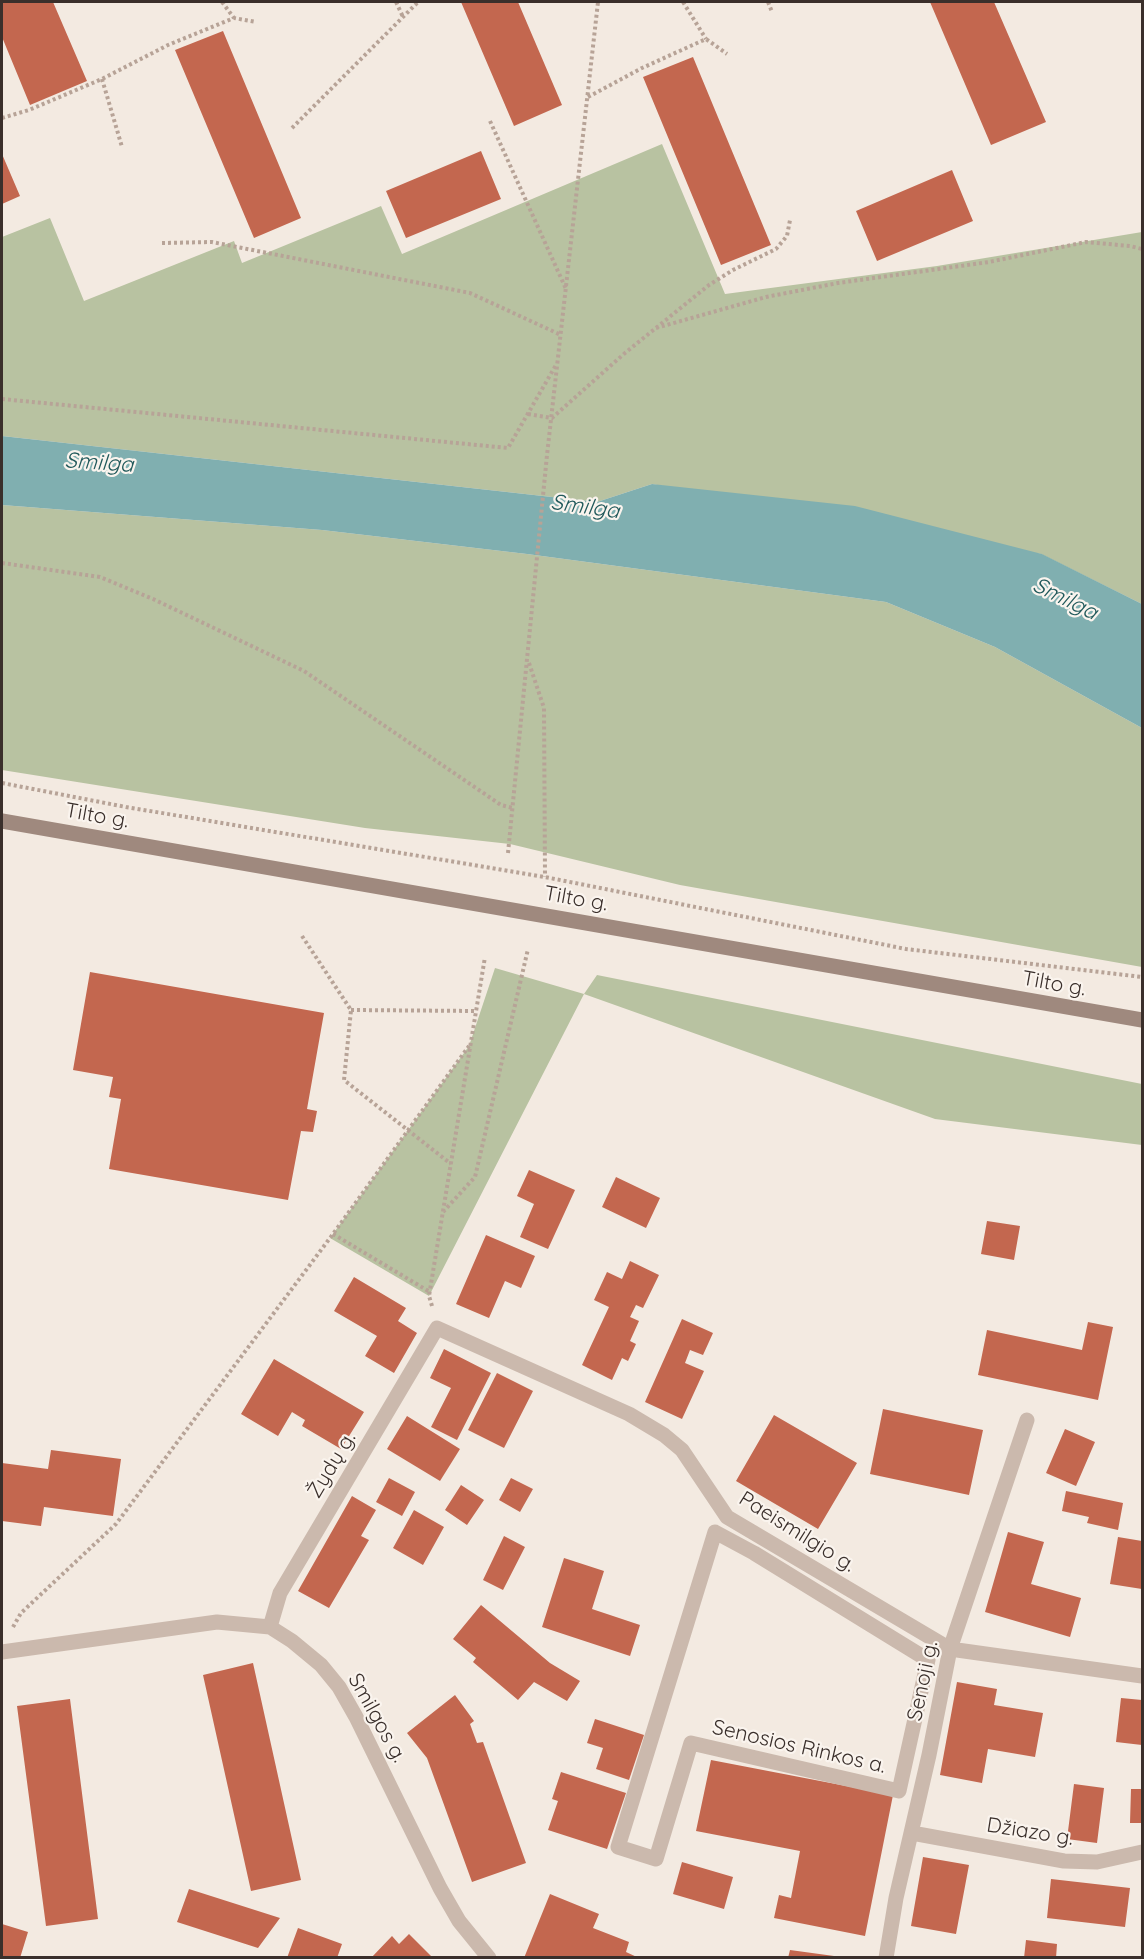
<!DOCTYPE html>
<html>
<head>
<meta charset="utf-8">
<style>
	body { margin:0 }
	#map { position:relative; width:1144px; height:1959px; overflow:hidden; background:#f3eae1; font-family:Quicksand,sans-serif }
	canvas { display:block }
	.frame { position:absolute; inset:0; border:3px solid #3a2f2b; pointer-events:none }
</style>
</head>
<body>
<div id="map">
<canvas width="1144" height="1959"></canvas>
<div class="frame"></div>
</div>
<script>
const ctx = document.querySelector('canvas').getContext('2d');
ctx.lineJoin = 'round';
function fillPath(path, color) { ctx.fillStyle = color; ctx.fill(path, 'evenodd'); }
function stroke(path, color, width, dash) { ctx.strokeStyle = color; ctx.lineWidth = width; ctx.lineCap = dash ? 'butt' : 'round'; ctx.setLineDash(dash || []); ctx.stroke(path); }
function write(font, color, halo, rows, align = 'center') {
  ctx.font = font + ' Quicksand,sans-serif'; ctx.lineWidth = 4.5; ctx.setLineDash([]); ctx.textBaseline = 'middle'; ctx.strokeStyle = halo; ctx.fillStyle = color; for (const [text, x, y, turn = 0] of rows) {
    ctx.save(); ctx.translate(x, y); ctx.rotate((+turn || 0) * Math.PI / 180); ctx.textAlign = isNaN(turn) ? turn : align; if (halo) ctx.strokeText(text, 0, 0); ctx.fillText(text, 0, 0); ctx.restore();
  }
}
fillPath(new Path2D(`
	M 662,144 L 725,294 L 937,266 L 1142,232 L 1142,604 L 1041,554 L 652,484 L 597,502 L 2,436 L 2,237 L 50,218 L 84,301 L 234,241 L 242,263 L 381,206 L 402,254 Z
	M 2,505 L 322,530 L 527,554 L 886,602 L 995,647 L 1142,728 L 1142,967 L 680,885 L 510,844 L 365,828 L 2,770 Z
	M 495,968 L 584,994 L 597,975 L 1142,1084 L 1142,1145 L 935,1119 L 584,994 L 429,1296 L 330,1238 L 469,1046 Z`), '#b8c2a1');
fillPath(new Path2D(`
	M 2,436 L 597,502 L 652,484 L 855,506 L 1042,554 L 1142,604 L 1142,728 L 995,647 L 886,602 L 527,554 L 322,530 L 2,505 Z`), '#80afb0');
fillPath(new Path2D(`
	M 2,2 L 53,2 L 87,81 L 30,105 L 2,37 Z
	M 461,2 L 518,2 L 562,105 L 514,126 Z
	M 930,2 L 994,2 L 1046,122 L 991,145 Z
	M 223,31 L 301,218 L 254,238 L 175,50 Z
	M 693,57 L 771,245 L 721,265 L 643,77 Z
	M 481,151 L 501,199 L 406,238 L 386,191 Z
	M 2,154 L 20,196 L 2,204 Z
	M 952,170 L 973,221 L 877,261 L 856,211 Z
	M 90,972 L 324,1013 L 307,1109 L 317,1111 L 313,1132 L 301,1131 L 288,1200 L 109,1169 L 121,1099 L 109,1097 L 113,1077 L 73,1070 Z
	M 529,1170 L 575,1190 L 548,1249 L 520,1237 L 534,1204 L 517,1196 Z
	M 616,1177 L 660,1198 L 646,1228 L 602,1207 Z
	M 987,1221 L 1020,1226 L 1014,1260 L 981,1254 Z
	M 486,1235 L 535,1256 L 521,1288 L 505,1281 L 489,1318 L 456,1304 Z
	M 630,1261 L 659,1275 L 643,1308 L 636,1305 L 630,1317 L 639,1321 L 630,1341 L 636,1344 L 628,1361 L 622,1358 L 612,1380 L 582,1365 L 609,1307 L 594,1300 L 607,1272 L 622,1279 Z
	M 354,1277 L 406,1308 L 398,1321 L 417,1333 L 394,1373 L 365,1356 L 377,1336 L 334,1311 Z
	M 682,1319 L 713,1333 L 703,1355 L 690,1350 L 685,1363 L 704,1371 L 682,1419 L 645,1402 Z
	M 1088,1322 L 1113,1327 L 1098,1400 L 978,1375 L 987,1330 L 1082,1350 Z
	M 444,1349 L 491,1373 L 457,1440 L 431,1427 L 451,1388 L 430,1378 Z
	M 274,1359 L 364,1412 L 341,1449 L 302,1426 L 305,1420 L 292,1412 L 278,1436 L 241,1414 Z
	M 497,1373 L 533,1391 L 504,1448 L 468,1430 Z
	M 883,1409 L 983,1430 L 969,1495 L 870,1474 Z
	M 774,1415 L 857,1463 L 818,1529 L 736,1481 Z
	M 407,1416 L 460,1449 L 440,1481 L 387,1449 Z
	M 1065,1429 L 1095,1442 L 1076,1486 L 1046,1473 Z
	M 51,1450 L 121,1459 L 113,1516 L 44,1507 L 41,1526 L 2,1521 L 2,1463 L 48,1469 Z
	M 389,1478 L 415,1492 L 402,1516 L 376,1502 Z
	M 511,1478 L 533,1489 L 520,1512 L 499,1500 Z
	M 461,1485 L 484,1500 L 467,1525 L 445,1510 Z
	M 1066,1491 L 1123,1503 L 1118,1530 L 1087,1523 L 1089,1517 L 1062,1511 Z
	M 352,1496 L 376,1510 L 361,1536 L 369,1540 L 329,1608 L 298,1591 Z
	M 414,1510 L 444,1527 L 423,1565 L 393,1548 Z
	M 1008,1532 L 1044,1542 L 1031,1584 L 1081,1598 L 1070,1637 L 985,1612 Z
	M 504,1536 L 525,1547 L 503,1590 L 483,1580 Z
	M 1118,1537 L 1142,1541 L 1142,1589 L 1110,1584 Z
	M 564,1558 L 604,1571 L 592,1609 L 640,1625 L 630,1656 L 542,1627 Z
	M 481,1605 L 550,1663 L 580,1681 L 567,1701 L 534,1682 L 518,1700 L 473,1662 L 476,1658 L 453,1639 Z
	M 253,1663 L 301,1880 L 251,1891 L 203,1675 Z
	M 957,1682 L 997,1689 L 994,1705 L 1043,1713 L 1035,1757 L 988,1749 L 982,1783 L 940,1775 Z
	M 455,1695 L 474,1721 L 470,1724 L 477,1743 L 483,1742 L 526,1863 L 472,1882 L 427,1758 L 407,1733 Z
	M 1121,1698 L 1142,1700 L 1142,1745 L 1116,1742 Z
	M 70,1699 L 98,1919 L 46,1926 L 17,1706 Z
	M 595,1719 L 644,1735 L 629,1780 L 596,1769 L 603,1748 L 587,1743 Z
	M 711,1760 L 893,1795 L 865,1936 L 774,1918 L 779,1895 L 791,1898 L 800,1851 L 696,1831 Z
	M 561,1772 L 626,1793 L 607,1849 L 548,1830 L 558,1801 L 552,1799 Z
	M 1074,1784 L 1104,1788 L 1097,1843 L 1067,1839 Z
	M 1131,1789 L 1142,1789 L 1142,1823 L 1130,1823 Z
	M 923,1857 L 969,1865 L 956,1934 L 911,1926 Z
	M 682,1862 L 733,1877 L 724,1909 L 673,1894 Z
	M 1051,1879 L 1130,1888 L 1125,1927 L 1047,1918 Z
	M 189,1889 L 280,1918 L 258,1948 L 177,1922 Z
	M 550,1894 L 599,1914 L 593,1928 L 629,1942 L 626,1952 L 639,1958 L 524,1958 Z
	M 2,1924 L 28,1932 L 20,1958 L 2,1956 Z
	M 298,1928 L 342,1944 L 337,1958 L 287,1958 Z
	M 409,1934 L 433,1958 L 371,1958 L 392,1936 L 399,1944 Z
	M 1026,1940 L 1057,1944 L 1056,1958 L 1024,1958 Z
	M 790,1950 L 834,1956 L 834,1958 L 788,1958 Z`), '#c3674f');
stroke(new Path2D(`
	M 222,2 L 234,18
	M 396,2 L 403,17
	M 683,2 L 706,39
	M 768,2 L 772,12
	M 102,79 L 122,147
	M 588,97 L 642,68 L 706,39 L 727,54
	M 2,118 L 29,110 L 102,79 L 168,45 L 234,18 L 256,22
	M 490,121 L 566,289
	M 292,128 L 418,2
	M 162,243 L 212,242 L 470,293 L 561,335
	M 656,328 L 766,297 L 838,283 L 989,262 L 1086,242 L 1130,246 L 1142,249
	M 2,399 L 508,448 L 556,365
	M 528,414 L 552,418 L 625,353 L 709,285 L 733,270 L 776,249 L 787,236 L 790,220
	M 2,563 L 100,577 L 153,599 L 304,671 L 501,805 L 513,808
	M 529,663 L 544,708 L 545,877
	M 2,783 L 126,807 L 545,877 L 906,949 L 1142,977
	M 508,853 L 547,455 L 598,2
	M 302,936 L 351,1010 L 344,1080 L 451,1164
	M 351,1010 L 476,1011
	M 443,1212 L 475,1177 L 528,949
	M 333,1234 L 430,1292
	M 432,1306 L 429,1296 L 485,957
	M 13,1627 L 21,1613 L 116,1524 L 333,1234 L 469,1046`), '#b7a397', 4, [3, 3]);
stroke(new Path2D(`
	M 715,1532 L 754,1553 L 928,1660 L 899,1791 L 691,1743 L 656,1859 L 618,1847 Z
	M 270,1627 L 280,1593 L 437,1328 L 629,1414 L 664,1435 L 682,1450 L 727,1517 L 950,1649 L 1142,1676
	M 2,1652 L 217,1622 L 270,1627 L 292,1641 L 321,1665 L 339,1687 L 356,1717 L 440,1888 L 459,1921 L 489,1958
	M 912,1833 L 1064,1861 L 1097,1862 L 1142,1852
	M 886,1958 L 896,1898 L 929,1755 L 950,1649 L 1027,1420`), '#cbb9ad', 15);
stroke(new Path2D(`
	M 2,821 L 1142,1020`), '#9f897e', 15);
write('21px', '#3a2f2b', '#faf4ee', [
	["Tilto g.",97,816,10],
	["Tilto g.",576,899,10],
	["Tilto g.",1054,984,10],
	["Žydų g.",332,1465,-59],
	["Paeismilgio g.",797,1532,32],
	["Senoji g.",923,1681,-78],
	["Smilgos g.",377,1718,61],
	["Senosios Rinkos a.",799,1747,13],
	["Džiazo g.",1030,1832,9]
]);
write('italic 22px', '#21595b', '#faf4ee', [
	["Smilga",99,463,4],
	["Smilga",585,507,8],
	["Smilga",1065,599,26]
]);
</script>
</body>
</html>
